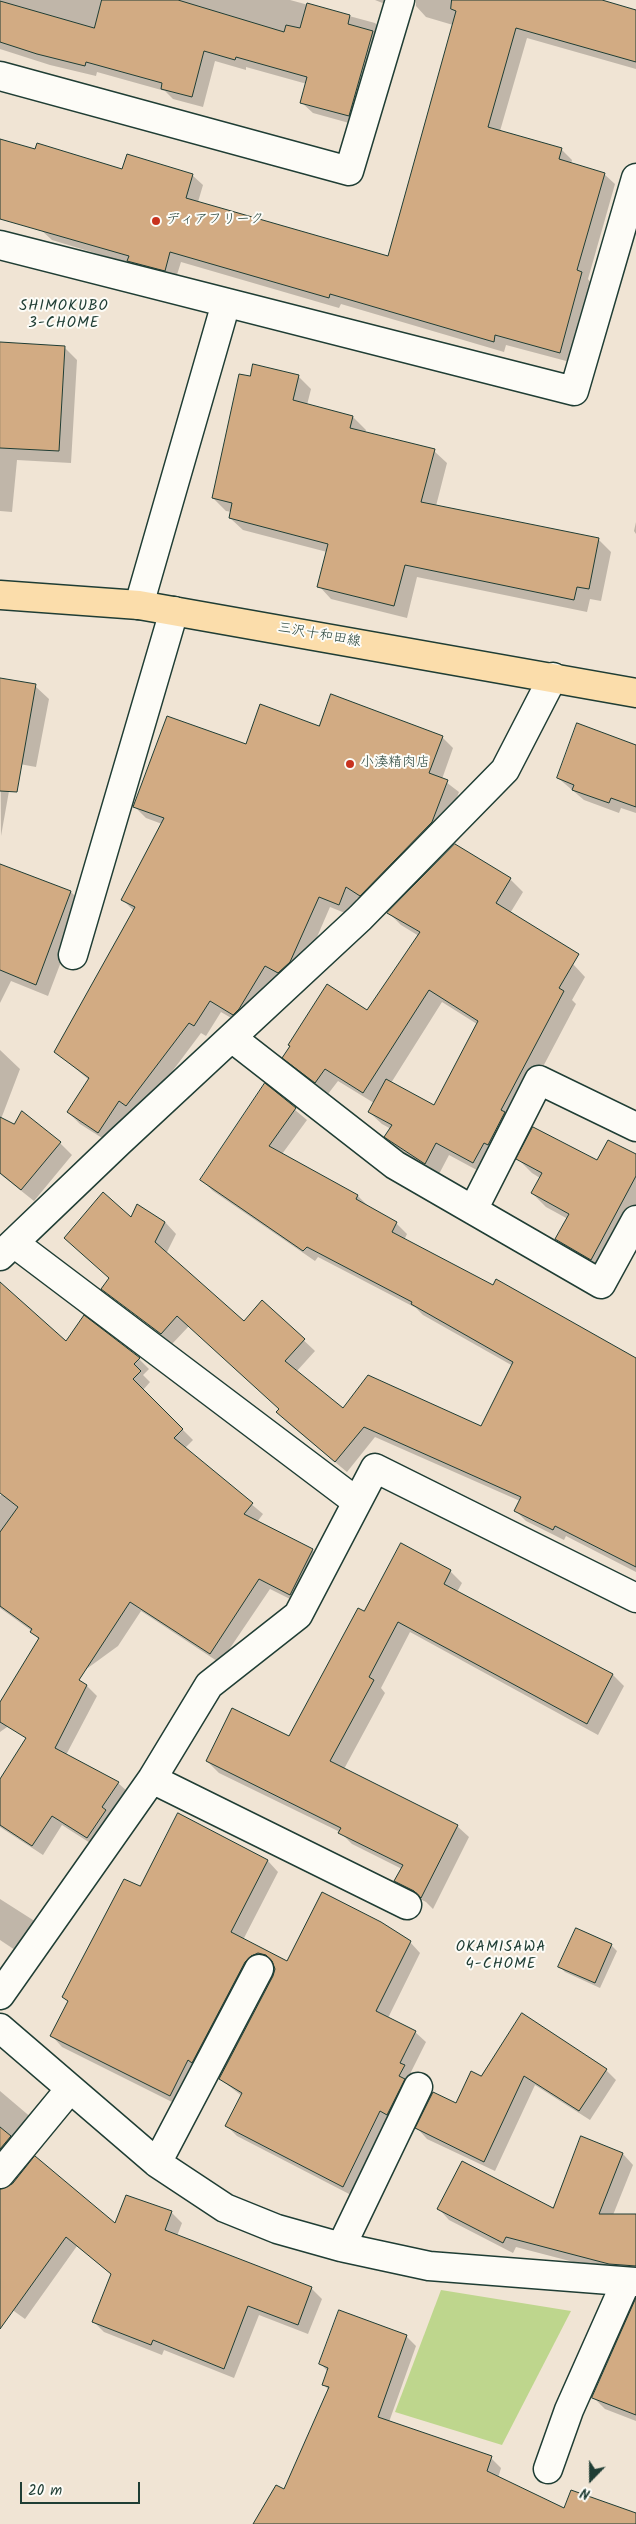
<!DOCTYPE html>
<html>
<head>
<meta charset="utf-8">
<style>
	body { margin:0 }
	#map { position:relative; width:636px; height:2524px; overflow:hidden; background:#f0e4d4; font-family:Kalam,sans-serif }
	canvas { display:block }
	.north { position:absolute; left:566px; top:2454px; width:50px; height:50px; -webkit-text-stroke:4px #fdfcf7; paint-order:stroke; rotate:202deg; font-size:14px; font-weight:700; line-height:20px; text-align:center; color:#1f3d34 }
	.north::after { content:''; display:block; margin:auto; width:18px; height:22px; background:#1f3d34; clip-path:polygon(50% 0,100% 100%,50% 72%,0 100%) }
	.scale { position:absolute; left:20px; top:2482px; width:120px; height:22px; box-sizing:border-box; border:2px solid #1f3d34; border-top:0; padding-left:6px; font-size:15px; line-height:18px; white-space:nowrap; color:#1f3d34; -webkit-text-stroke:4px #fdfcf7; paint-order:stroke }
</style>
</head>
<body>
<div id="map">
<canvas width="636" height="2524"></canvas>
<div class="north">N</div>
<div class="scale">20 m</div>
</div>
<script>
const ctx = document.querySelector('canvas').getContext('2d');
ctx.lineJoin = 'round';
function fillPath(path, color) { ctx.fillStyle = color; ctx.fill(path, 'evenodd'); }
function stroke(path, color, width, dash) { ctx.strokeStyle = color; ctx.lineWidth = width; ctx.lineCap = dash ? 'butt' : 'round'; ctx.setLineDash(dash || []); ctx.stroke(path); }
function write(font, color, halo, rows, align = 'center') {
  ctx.font = font + ' Kalam,"Klee One",sans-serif'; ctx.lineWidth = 4; ctx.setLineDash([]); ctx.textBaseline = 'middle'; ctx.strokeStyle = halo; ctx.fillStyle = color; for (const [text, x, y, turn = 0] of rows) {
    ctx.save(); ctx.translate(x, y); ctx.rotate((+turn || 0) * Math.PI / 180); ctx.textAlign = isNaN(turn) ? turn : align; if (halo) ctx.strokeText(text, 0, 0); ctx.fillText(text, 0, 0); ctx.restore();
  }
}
fillPath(new Path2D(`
	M 441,2290 L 571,2311 L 502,2445 L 395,2412 Z`), '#bed68d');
fillPath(new Path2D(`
	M 0,0 L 290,0 L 375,23 L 386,34 L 360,126 L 313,113 L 301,102 L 307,84 L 246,67 L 246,70 L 215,61 L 203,107 L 173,99 L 165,91 L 97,72 L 96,76 L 50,65 L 0,49 Z
	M 375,0 L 400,0 L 395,8 Z
	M 416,0 L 597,0 L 636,11 L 636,69 L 527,38 L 500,131 L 561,149 L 572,160 L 571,164 L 604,174 L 615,184 L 588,279 L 592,284 L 570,362 L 506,345 L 504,352 L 341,304 L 339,308 L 181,262 L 175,281 L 139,272 L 131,264 L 52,240 L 41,230 L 0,213 L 0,141 L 123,170 L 192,175 L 203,185 L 198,202 L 389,258 L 453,25 L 426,17 L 416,6 Z
	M 0,342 L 64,347 L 77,360 L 71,463 L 17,460 L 12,512 L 0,511 Z
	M 298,376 L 311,389 L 307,405 L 353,417 L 366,430 L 365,433 L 434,451 L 447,463 L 436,506 L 598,539 L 611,552 L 601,601 L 590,599 L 587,612 L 417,577 L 407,618 L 331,599 L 319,586 L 327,552 L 243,530 L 230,518 L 232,512 L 226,511 L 213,498 L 251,378 Z
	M 636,522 L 636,534 L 634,531 Z
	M 0,679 L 35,686 L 49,699 L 36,767 L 14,763 L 1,836 Z
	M 320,727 L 442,737 L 453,748 L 442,779 L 459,792 L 443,834 L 372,907 L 357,898 L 350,915 L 330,907 L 301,974 L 245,1026 L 221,1012 L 206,1036 L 201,1033 L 138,1117 L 110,1143 L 80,1124 L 68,1112 L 89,1080 L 56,1052 L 134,911 L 123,900 L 162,824 L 146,818 L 135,807 L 247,745 Z
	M 636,746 L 636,813 L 621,808 L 619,813 L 584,800 L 558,778 Z
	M 510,879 L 523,892 L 509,915 L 512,940 L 573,964 L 585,977 L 572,1000 L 576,1004 L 486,1175 L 449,1155 L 438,1176 L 399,1149 L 386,1137 L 391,1129 L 382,1124 L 369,1112 L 374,1103 L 338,1081 L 328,1094 L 284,1057 L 368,1012 L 419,936 L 401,925 L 389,913 ZM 442,1002 L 477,1024 L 434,1106 L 391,1083 Z
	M 71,892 L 83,904 L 48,996 L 11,981 L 0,1003 L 0,894 Z
	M 0,1050 L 20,1069 L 1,1119 L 60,1143 L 72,1155 L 34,1201 L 0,1174 Z
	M 265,1085 L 307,1120 L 282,1154 L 358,1196 L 369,1207 L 396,1223 L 407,1234 L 404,1240 L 636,1360 L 636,1572 L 566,1536 L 564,1540 L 526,1521 L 515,1510 L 520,1501 L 375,1437 L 347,1472 L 288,1423 L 278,1412 L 280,1409 L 189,1326 L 172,1344 L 103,1289 L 110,1278 L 132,1219 L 165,1222 L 176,1234 L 166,1254 L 244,1323 L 263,1302 L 315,1351 L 296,1372 L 343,1410 L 482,1428 L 513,1366 L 423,1315 L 416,1308 L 318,1257 L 315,1261 L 213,1191 L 202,1180 Z
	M 636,1156 L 636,1217 L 606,1274 L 571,1253 L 557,1239 L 568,1219 L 546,1207 L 532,1193 L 540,1178 L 532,1173 L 518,1159 L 598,1162 Z
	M 139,1359 L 149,1369 L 143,1375 L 150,1382 L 143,1390 L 193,1440 L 185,1448 L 263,1514 L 257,1522 L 312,1550 L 323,1560 L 300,1604 L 270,1589 L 220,1663 L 141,1611 L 118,1646 L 74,1678 L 87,1686 L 97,1696 L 66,1755 L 118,1783 L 128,1792 L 98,1848 L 62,1825 L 43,1855 L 0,1827 L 0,1782 L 59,1690 L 0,1732 L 0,1705 L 39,1640 L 32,1631 L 0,1608 L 0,1496 L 19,1473 Z
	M 401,1545 L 450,1571 L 462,1583 L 457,1592 L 613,1675 L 624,1686 L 598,1735 L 410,1632 L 381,1688 L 385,1693 L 344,1769 L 457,1826 L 469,1837 L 433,1909 L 426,1902 L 407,1892 L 395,1881 L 402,1869 L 352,1844 L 340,1832 L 219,1773 L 207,1761 L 289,1738 L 364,1613 Z
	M 179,1814 L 268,1861 L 278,1872 L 243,1940 L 288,1963 L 410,1942 L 420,1953 L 388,2018 L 415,2032 L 426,2042 L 411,2072 L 414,2076 L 353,2196 L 237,2136 L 227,2126 L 242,2096 L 220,2079 L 274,1977 L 275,1965 L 269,1963 L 180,2106 L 62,2047 L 52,2036 L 69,2002 L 63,1997 L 141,1888 Z
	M 0,1899 L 33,1920 L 42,1928 L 24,1956 L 0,1940 Z
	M 611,1945 L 617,1951 L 600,1988 L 565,1972 L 560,1967 Z
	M 606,2070 L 616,2080 L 590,2120 L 535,2085 L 495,2171 L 427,2139 L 417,2128 L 457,2105 L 482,2078 Z
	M 0,2091 L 33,2119 L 0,2175 Z
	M 582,2138 L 623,2154 L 633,2165 L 613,2215 L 636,2216 L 636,2274 L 616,2273 L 516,2247 L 513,2253 L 449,2220 L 439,2209 L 553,2209 Z
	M 35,2158 L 116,2225 L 171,2212 L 182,2223 L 177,2236 L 311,2288 L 322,2299 L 308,2334 L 259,2315 L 234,2378 L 164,2350 L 162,2355 L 104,2332 L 94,2322 L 112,2275 L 77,2246 L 25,2319 L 0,2301 L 0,2190 L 7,2190 Z
	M 636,2306 L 636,2421 L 605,2409 L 593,2397 Z
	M 406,2336 L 416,2346 L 389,2422 L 491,2458 L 501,2468 L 498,2478 L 565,2509 L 636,2514 L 636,2524 L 254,2524 L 284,2491 L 329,2390 L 324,2385 L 328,2372 L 321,2364 Z`), '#0003');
const building = new Path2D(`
	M 102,0 L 178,0 L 284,32 L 286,25 L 300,28 L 307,3 L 350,15 L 348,24 L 373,31 L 349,116 L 300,103 L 307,77 L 236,57 L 235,60 L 204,51 L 192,97 L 161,89 L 162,83 L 86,62 L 85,66 L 37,54 L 0,42 L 0,1 L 94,28 Z
	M 452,0 L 602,0 L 636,10 L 636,62 L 516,28 L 488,127 L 562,148 L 559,159 L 605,173 L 577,270 L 582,272 L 560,353 L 495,335 L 494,342 L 330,294 L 329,298 L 170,252 L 165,271 L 127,261 L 129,256 L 0,219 L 0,139 L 35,149 L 37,143 L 122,169 L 127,154 L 193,174 L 186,198 L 388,256 L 456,11 L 451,9 Z
	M 0,342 L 65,346 L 59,451 L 0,448 Z
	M 253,364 L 299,375 L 293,400 L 353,416 L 350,428 L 435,449 L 421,502 L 599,538 L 589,589 L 577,587 L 574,600 L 405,565 L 394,606 L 317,587 L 328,544 L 229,518 L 232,503 L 212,498 L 239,374 L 250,376 Z
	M 0,678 L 36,684 L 17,792 L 0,791 Z
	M 331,694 L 443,736 L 429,773 L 448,780 L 432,822 L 360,896 L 346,887 L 339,905 L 319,897 L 290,962 L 278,973 L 265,966 L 239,1009 L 233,1015 L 210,1001 L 194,1026 L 189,1023 L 126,1106 L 119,1101 L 98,1133 L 67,1112 L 89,1078 L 54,1052 L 135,907 L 121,900 L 164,818 L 133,807 L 167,716 L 246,744 L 260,704 L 319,726 Z
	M 577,723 L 636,745 L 636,807 L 611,798 L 609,803 L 572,790 L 574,785 L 557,778 Z
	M 455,844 L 511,878 L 496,903 L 579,954 L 559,988 L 564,991 L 501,1110 L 505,1112 L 488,1145 L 484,1143 L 473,1163 L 436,1143 L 425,1164 L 384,1137 L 392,1125 L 368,1112 L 386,1079 L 434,1105 L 478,1021 L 429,990 L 363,1093 L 325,1069 L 315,1083 L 282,1058 L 290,1046 L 288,1045 L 327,984 L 367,1010 L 420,932 L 387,913 Z
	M 0,864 L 71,891 L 36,985 L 0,970 Z
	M 265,1083 L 296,1108 L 269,1146 L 358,1195 L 356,1199 L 397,1222 L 392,1232 L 493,1285 L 496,1279 L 636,1358 L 636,1567 L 555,1526 L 553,1530 L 514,1511 L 521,1497 L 364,1427 L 335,1462 L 276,1412 L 279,1409 L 177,1316 L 161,1334 L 101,1289 L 109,1278 L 64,1238 L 103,1192 L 131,1217 L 137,1204 L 165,1222 L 155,1242 L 244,1321 L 262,1300 L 305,1339 L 285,1361 L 343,1408 L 368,1375 L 481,1426 L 513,1362 L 411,1304 L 412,1302 L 307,1247 L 303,1251 L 200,1180 Z
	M 22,1111 L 61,1142 L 21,1190 L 0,1173 L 0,1117 L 14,1124 Z
	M 533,1127 L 597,1160 L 608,1140 L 636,1154 L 636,1176 L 591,1260 L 555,1239 L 569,1214 L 531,1193 L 542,1173 L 516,1159 Z
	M 0,1282 L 66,1341 L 84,1315 L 140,1358 L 134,1364 L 141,1371 L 133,1379 L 183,1429 L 174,1438 L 253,1503 L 244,1514 L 313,1549 L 290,1595 L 259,1579 L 210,1654 L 130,1602 L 79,1680 L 87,1685 L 55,1748 L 119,1782 L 102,1807 L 106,1810 L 87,1838 L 52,1816 L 32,1846 L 0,1825 L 0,1779 L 26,1738 L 0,1722 L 0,1702 L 39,1638 L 30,1632 L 32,1629 L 0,1606 L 0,1532 L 18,1507 L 0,1493 Z
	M 401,1543 L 451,1570 L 444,1584 L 613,1674 L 587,1724 L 398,1622 L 369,1677 L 374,1680 L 330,1761 L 458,1825 L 421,1898 L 414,1891 L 394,1881 L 403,1865 L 338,1833 L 341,1828 L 206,1761 L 232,1708 L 289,1736 L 358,1608 L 364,1611 Z
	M 178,1813 L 268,1860 L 231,1932 L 287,1961 L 322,1892 L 381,1922 L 411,1941 L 376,2011 L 416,2031 L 400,2063 L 405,2065 L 399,2076 L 405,2079 L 387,2115 L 380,2111 L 343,2187 L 225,2126 L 242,2093 L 219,2079 L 273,1976 L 275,1969 L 272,1961 L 266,1955 L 258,1953 L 251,1956 L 245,1962 L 192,2063 L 188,2060 L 170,2096 L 50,2036 L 68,2001 L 62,1997 L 124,1879 L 140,1886 Z
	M 576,1928 L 612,1944 L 595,1983 L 558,1967 Z
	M 522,2013 L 607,2069 L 579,2111 L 524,2076 L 484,2162 L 415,2128 L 433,2092 L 456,2103 L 471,2071 L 481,2076 Z
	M 0,2127 L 11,2136 L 0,2149 Z
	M 581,2136 L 623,2153 L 599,2214 L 636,2214 L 636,2266 L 609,2264 L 506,2237 L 503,2243 L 437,2209 L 462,2161 L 553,2208 Z
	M 35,2156 L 115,2223 L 126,2195 L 172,2211 L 165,2230 L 312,2287 L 298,2325 L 248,2306 L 224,2369 L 153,2340 L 151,2345 L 92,2322 L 111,2274 L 66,2237 L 0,2329 L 0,2189 L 12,2184 Z
	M 636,2298 L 636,2415 L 592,2398 Z
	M 339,2310 L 407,2335 L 378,2417 L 492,2456 L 487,2471 L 564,2508 L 571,2490 L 636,2513 L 636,2524 L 253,2524 L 276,2485 L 284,2489 L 329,2387 L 322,2385 L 328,2368 L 319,2364 Z`);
fillPath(building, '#d2ab83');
stroke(building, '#1f3d34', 1);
const minor = new Path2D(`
	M 0,76 L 349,171 L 400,0
	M 0,245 L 574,391 L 636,178
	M 139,605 L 226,303
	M 73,955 L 174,611
	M 232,1038 L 395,1165 L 601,1284 L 636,1220
	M 473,1210 L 539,1080 L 636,1127
	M 14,1243 L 357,1502
	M 0,1256 L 119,1142 L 360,918 L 505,770 L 553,677
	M 152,1779 L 407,1905
	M 0,1995 L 152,1779 L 209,1685 L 298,1615 L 375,1468 L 636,1598
	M 0,2028 L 157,2163 L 225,2208 L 277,2229 L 341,2247 L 429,2266 L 636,2282
	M 157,2163 L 259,1969
	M 0,2174 L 70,2089
	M 341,2247 L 418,2087
	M 548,2469 L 569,2410 L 626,2282`);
const major = new Path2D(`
	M 0,595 L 139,605 L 636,693`);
stroke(minor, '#1f3d34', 31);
stroke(major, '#1f3d34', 31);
stroke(minor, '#fdfcf7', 28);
stroke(major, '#fbddab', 28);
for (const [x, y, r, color] of [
	[156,221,5,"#c8321e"],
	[350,764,5,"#c8321e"]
]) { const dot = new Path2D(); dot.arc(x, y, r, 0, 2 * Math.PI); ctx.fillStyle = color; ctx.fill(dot); stroke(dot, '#fdfcf7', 2); }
write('14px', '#1f3d34', '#fdfcf7', [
	["ディアフリーク",166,221],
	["小湊精肉店",360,764]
], 'left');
write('14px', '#1f3d34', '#fdfcf7', [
	["三沢十和田線",319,636,10]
]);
ctx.letterSpacing = '1px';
write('15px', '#1f3d34', '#fdfcf7', [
	["SHIMOKUBO",64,307],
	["3-CHOME",64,324],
	["OKAMISAWA",501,1948],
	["4-CHOME",501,1965]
]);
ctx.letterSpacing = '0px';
</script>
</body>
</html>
